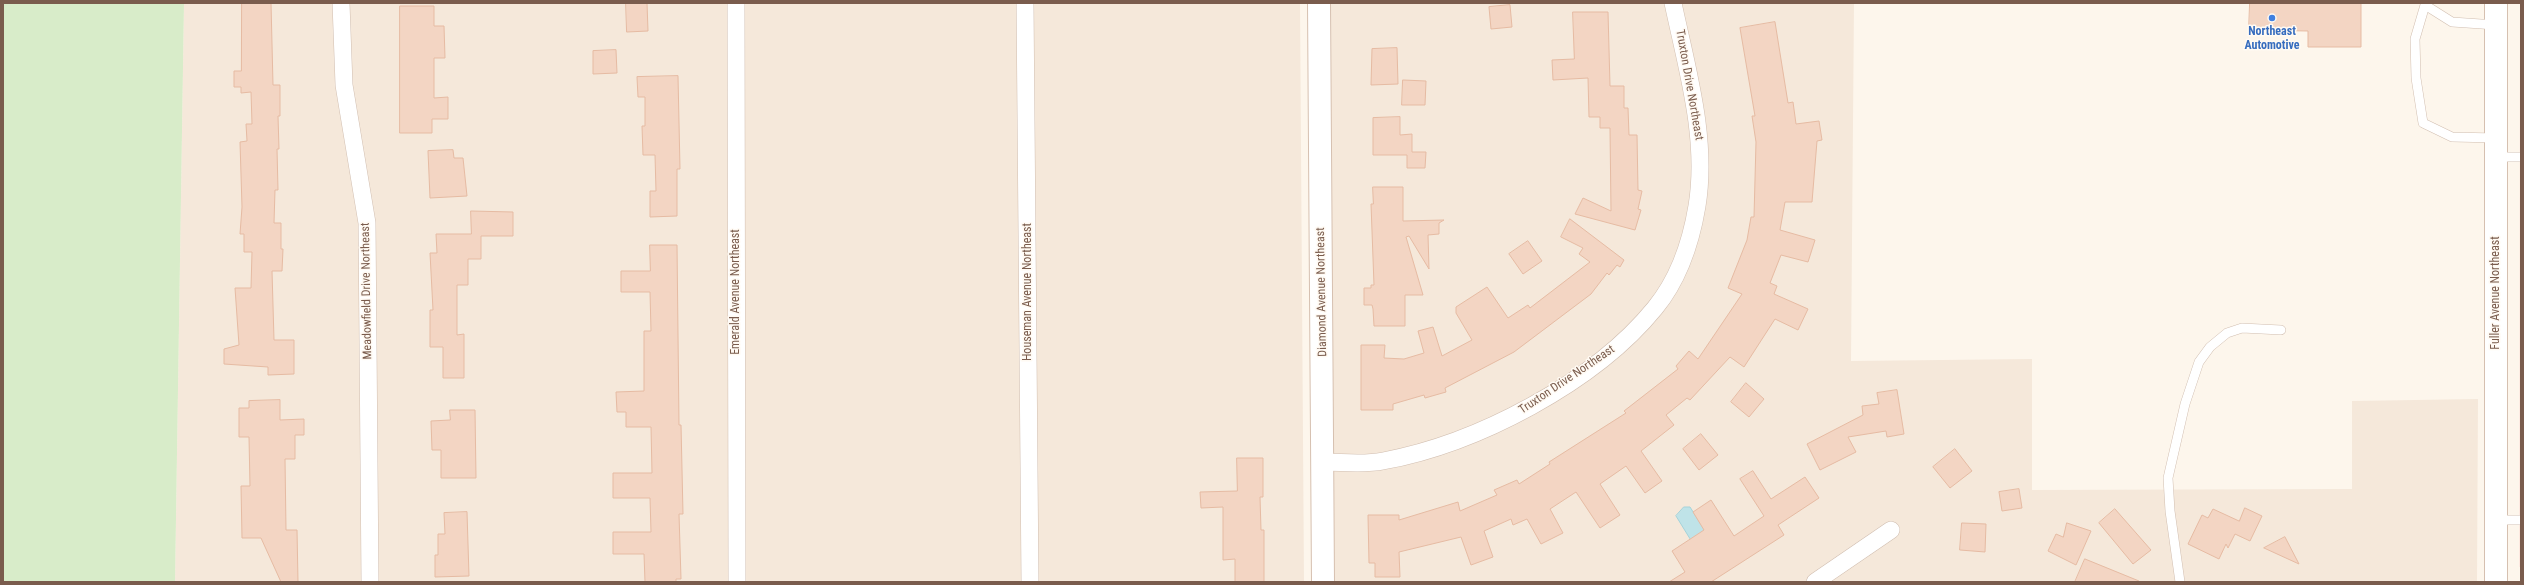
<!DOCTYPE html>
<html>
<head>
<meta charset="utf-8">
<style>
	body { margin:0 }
	#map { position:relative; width:2524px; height:585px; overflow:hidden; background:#fdf6ec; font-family:"Roboto Condensed",sans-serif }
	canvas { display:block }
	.frame { position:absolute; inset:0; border:4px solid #7a5c4d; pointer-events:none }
</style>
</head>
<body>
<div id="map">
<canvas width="2524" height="585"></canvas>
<div class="frame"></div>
</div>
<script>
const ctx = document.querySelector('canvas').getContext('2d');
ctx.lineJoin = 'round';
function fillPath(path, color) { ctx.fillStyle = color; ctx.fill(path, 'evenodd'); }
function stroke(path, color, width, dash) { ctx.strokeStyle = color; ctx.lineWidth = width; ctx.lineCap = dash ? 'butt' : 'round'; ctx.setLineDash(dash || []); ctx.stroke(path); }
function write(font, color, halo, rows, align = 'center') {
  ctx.font = font + ' "Roboto Condensed",sans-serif'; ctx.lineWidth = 3; ctx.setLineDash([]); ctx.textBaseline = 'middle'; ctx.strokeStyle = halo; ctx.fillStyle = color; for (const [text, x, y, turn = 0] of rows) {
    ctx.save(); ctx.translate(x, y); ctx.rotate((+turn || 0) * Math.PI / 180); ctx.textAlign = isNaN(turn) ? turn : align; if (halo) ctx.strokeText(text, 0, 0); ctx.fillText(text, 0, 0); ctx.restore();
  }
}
fillPath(new Path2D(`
	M 184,3 L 1300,3 L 1304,582 L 175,582 Z
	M 1328,3 L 1854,3 L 1851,361 L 2032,359 L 2032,490 L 2352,489 L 2352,401 L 2478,399 L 2477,582 L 1331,582 Z`), '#f5e8da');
fillPath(new Path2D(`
	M 2520,3 L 2521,567 L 2519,567 Z`), '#fde8e0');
fillPath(new Path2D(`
	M 3,3 L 184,3 L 175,582 L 3,582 Z`), '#d8ecc9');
const water = new Path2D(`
	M 1684,507 L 1690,507 L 1707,534 L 1692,542 L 1676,516 Z`);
fillPath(water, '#bfe3e8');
stroke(water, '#a5d3da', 1);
const building = new Path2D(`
	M 242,3 L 271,3 L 273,85 L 280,85 L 280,116 L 278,116 L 279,149 L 277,149 L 278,190 L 275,190 L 274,223 L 281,223 L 281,249 L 283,249 L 282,271 L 272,271 L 274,340 L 294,340 L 294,374 L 268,375 L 268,367 L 224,364 L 224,349 L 239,345 L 235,288 L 251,288 L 252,252 L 244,252 L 244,234 L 240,234 L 242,207 L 240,142 L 247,141 L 246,124 L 252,124 L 251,92 L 241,93 L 241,87 L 234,87 L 234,71 L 241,71 Z
	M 626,3 L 647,3 L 648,31 L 627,32 Z
	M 2250,3 L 2361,3 L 2361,47 L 2308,47 L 2308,31 L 2249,30 Z
	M 1510,5 L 1512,27 L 1491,29 L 1489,7 Z
	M 400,6 L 434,6 L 434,26 L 444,26 L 445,58 L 434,58 L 434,98 L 448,97 L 448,119 L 432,119 L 432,133 L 400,133 Z
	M 1573,12 L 1608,12 L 1610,86 L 1624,86 L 1624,108 L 1628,108 L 1629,135 L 1637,135 L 1638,190 L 1642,191 L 1638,209 L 1641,210 L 1635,230 L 1575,214 L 1583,198 L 1611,211 L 1610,128 L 1600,128 L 1600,117 L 1589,117 L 1588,78 L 1553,80 L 1552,60 L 1574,59 Z
	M 1775,22 L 1788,103 L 1793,102 L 1796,124 L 1819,121 L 1822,140 L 1817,141 L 1812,202 L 1785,202 L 1780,230 L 1815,240 L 1808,262 L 1781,255 L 1770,283 L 1777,286 L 1774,294 L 1808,309 L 1798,330 L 1775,319 L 1744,367 L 1730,357 L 1690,400 L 1687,398 L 1666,415 L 1674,425 L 1641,451 L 1662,481 L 1645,493 L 1626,466 L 1600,484 L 1620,515 L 1600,528 L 1576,492 L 1550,509 L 1563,533 L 1541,544 L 1527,519 L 1513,525 L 1511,519 L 1484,531 L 1493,557 L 1471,565 L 1461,537 L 1399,552 L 1400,577 L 1375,577 L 1375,563 L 1369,563 L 1368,515 L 1399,515 L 1399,520 L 1458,502 L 1460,511 L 1497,495 L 1494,490 L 1517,480 L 1519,484 L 1550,464 L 1549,462 L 1626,413 L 1624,411 L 1678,369 L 1676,366 L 1689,351 L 1698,359 L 1742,294 L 1728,288 L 1747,240 L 1751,217 L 1754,217 L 1756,142 L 1752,116 L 1755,116 L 1740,28 Z
	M 1397,48 L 1398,84 L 1371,85 L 1372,49 Z
	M 616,50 L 617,73 L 593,74 L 593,51 Z
	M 678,76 L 680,169 L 677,169 L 677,216 L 650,217 L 650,191 L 656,191 L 655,155 L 643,155 L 642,126 L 645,126 L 645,97 L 638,97 L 637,77 Z
	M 1403,80 L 1426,81 L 1425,105 L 1402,105 Z
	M 1400,117 L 1400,135 L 1412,134 L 1412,152 L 1426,152 L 1425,168 L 1407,168 L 1407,155 L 1373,155 L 1373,118 Z
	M 453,150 L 454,158 L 463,158 L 467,196 L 430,198 L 428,151 Z
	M 1373,187 L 1403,187 L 1403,221 L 1444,220 L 1439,223 L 1439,234 L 1428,235 L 1429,269 L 1409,236 L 1406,237 L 1423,295 L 1405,295 L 1405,326 L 1374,326 L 1373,309 L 1372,305 L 1364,305 L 1364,288 L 1371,288 L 1371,285 L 1374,285 L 1371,204 L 1373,204 Z
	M 471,211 L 513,212 L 513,236 L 481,236 L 481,259 L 468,259 L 468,285 L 457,285 L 457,335 L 464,334 L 464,378 L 443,378 L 443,347 L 430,347 L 430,310 L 433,310 L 430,253 L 437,253 L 436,234 L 471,234 Z
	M 1570,219 L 1624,260 L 1620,267 L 1617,265 L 1609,275 L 1607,273 L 1591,294 L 1514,352 L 1445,388 L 1446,392 L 1425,398 L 1424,395 L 1393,404 L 1393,410 L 1361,410 L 1361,345 L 1385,345 L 1384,358 L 1404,359 L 1424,353 L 1418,331 L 1433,327 L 1442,356 L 1472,340 L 1456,313 L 1456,307 L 1487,287 L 1508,318 L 1528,305 L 1530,308 L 1590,262 L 1579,254 L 1583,248 L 1561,237 Z
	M 1528,241 L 1542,261 L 1523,274 L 1509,254 Z
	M 650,245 L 677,245 L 679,425 L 681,425 L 683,514 L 679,514 L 681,579 L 676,579 L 676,582 L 645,582 L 644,554 L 613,554 L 613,532 L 651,532 L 650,498 L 613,498 L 613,473 L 652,473 L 651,427 L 626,427 L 626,412 L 617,412 L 616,392 L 644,391 L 644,331 L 651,331 L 650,292 L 621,292 L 621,271 L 650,271 Z
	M 1746,383 L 1764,399 L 1749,417 L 1731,402 Z
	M 1897,390 L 1904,434 L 1887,437 L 1886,431 L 1848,437 L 1856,452 L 1820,470 L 1807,444 L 1863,415 L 1862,406 L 1879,404 L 1877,393 Z
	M 280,400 L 280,420 L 304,419 L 304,435 L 295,435 L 295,459 L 285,459 L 286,530 L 297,530 L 298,582 L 281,582 L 261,538 L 242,538 L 241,486 L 250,486 L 249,437 L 239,437 L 239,408 L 249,408 L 249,401 Z
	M 450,410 L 475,410 L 476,478 L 441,478 L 441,450 L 432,450 L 431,421 L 450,420 Z
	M 1701,434 L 1718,455 L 1699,470 L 1683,449 Z
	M 1955,449 L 1972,471 L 1950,488 L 1933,467 Z
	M 1237,458 L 1263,458 L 1263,497 L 1260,497 L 1261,530 L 1264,530 L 1264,582 L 1235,582 L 1235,559 L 1223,560 L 1223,507 L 1201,508 L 1200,492 L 1237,491 Z
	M 1753,471 L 1771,499 L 1805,477 L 1819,498 L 1778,525 L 1784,535 L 1711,582 L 1669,582 L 1685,572 L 1672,551 L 1704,530 L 1693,512 L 1711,500 L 1734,536 L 1764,516 L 1740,479 Z
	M 2019,489 L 2022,508 L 2002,511 L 1999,492 Z
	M 2245,508 L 2262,516 L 2250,541 L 2235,534 L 2228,548 L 2226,544 L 2219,559 L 2188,544 L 2202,515 L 2208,518 L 2213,509 L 2239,521 Z
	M 2115,509 L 2151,550 L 2133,564 L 2099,523 Z
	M 467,512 L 469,576 L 435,577 L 435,555 L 438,555 L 438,534 L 445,534 L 444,513 Z
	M 1962,523 L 1986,524 L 1985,552 L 1960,550 Z
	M 2067,523 L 2091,531 L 2076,565 L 2048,551 L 2056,534 L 2063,537 Z
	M 2285,537 L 2299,564 L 2264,548 Z
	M 2085,559 L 2139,581 L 2139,582 L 2075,582 Z`);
fillPath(building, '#f3d5c3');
stroke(building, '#e6bba3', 1);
const lane = new Path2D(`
	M 2426,3 L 2425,5 L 2452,22 L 2496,25
	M 2425,5 L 2415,39 L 2416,78 L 2423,123 L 2452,137 L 2496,138
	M 2496,157 L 2521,157
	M 2496,520 L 2521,520
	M 2180,582 L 2170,511 L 2168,478 L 2185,404 L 2199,362 L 2210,347 L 2227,333 L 2242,328 L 2281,330`);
const street = new Path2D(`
	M 341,3 L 344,85 L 367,223 L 370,582
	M 736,3 L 737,582
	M 1025,3 L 1030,582
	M 1323,462 C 1342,462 1364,465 1383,461 C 1476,444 1594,383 1655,308 C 1678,280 1691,242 1697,206 C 1708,139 1687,69 1673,3
	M 1815,582 L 1891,530`);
const secondary = new Path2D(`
	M 1319,3 L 1323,582
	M 2496,3 L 2496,582`);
stroke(lane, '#d1beb0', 10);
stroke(street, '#d1beb0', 18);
stroke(secondary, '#d6c0b0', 24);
stroke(lane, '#fff', 9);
stroke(street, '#fff', 17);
stroke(secondary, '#fff', 22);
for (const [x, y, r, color] of [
	[2272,18,4,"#3f7fe0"]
]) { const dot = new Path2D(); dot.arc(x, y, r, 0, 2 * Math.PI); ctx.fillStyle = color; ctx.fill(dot); stroke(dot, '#fffaf3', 1.5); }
write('bold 12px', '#366cbe', '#fffaf3', [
	["Northeast",2272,32],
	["Automotive",2272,46]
]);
write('12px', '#7a5c4d', '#fffaf3', [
	["Truxton Drive Northeast",1689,85,80],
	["Meadowfield Drive Northeast",367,291,-91],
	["Emerald Avenue Northeast",736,292,-90],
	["Houseman Avenue Northeast",1028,292,-90],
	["Diamond Avenue Northeast",1322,292,-91],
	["Fuller Avenue Northeast",2496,293,-90],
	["Truxton Drive Northeast",1567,380,-34]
]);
</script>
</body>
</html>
